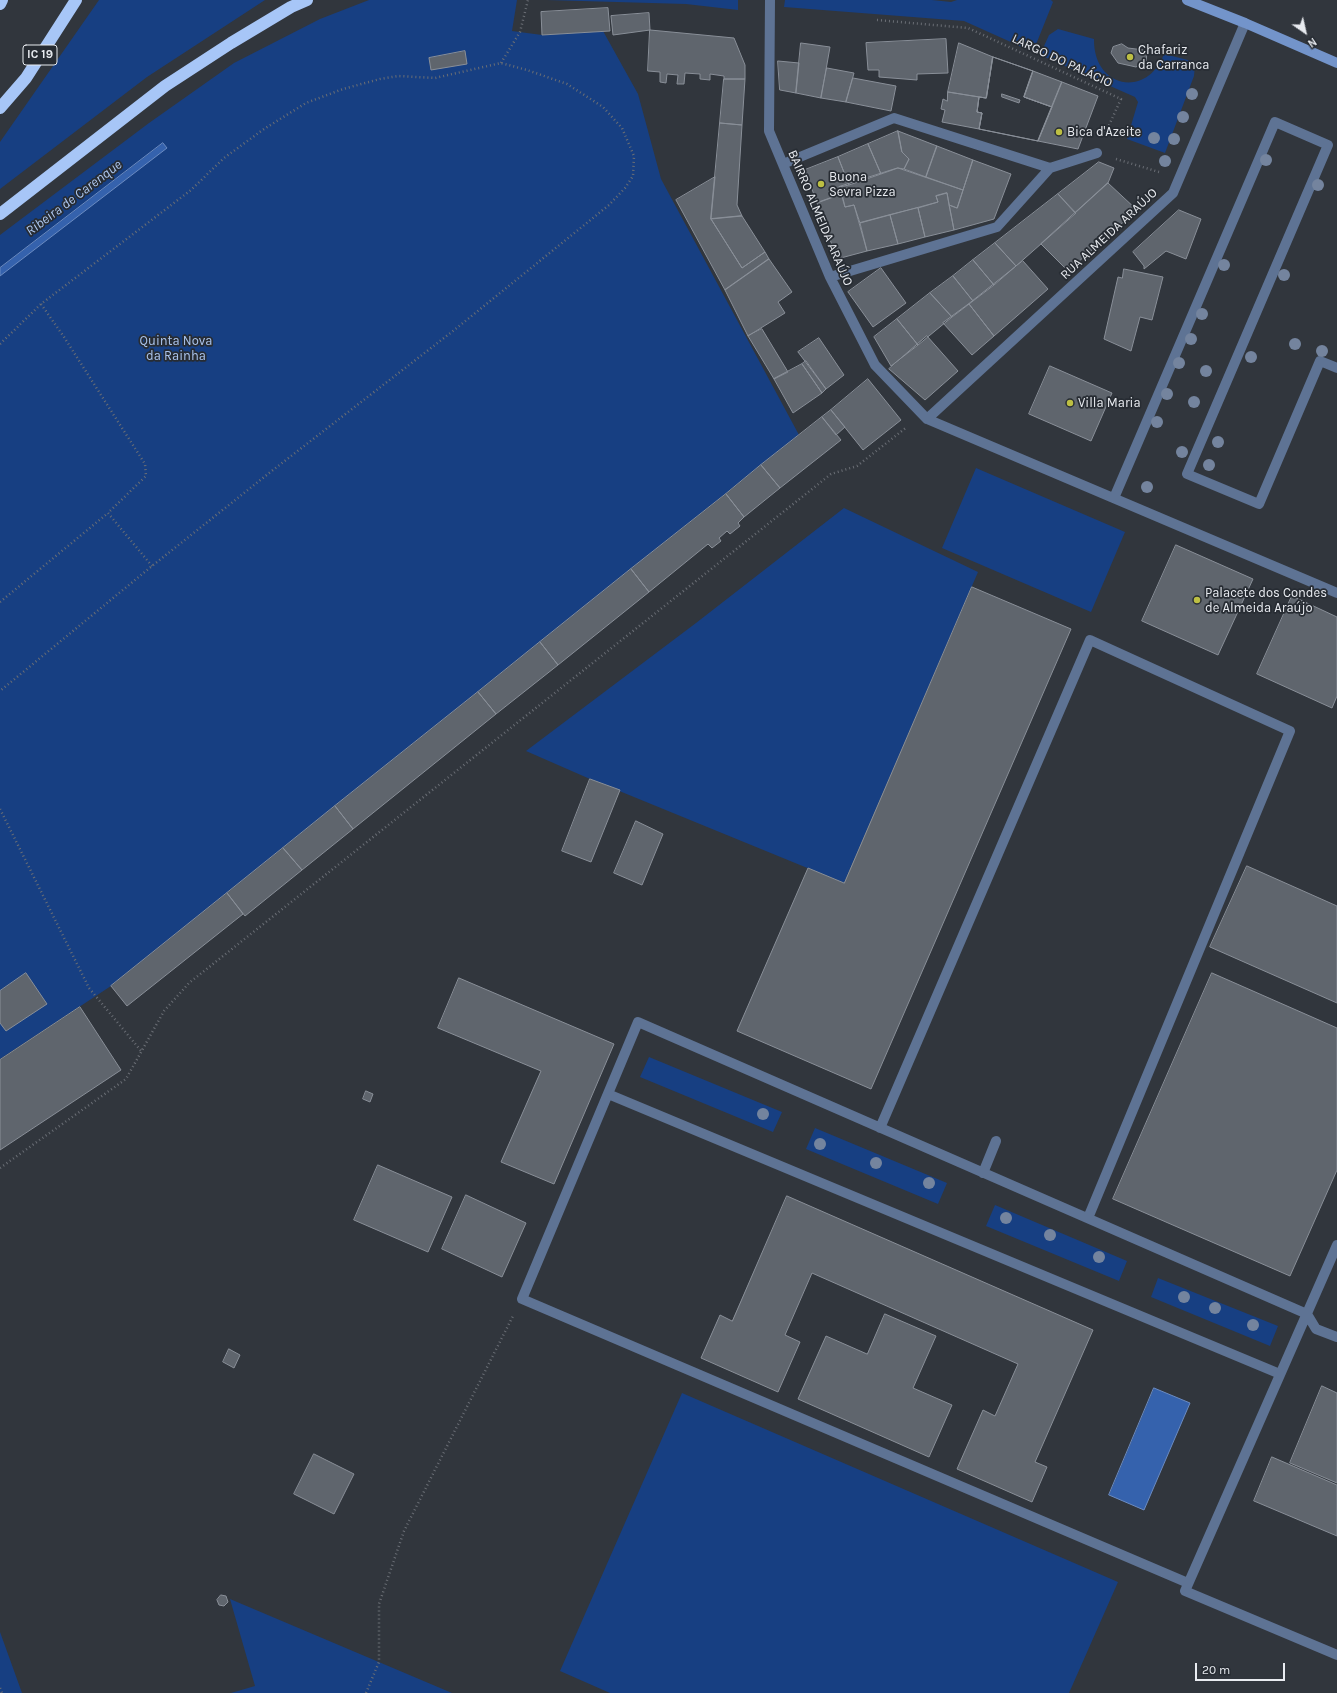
<!DOCTYPE html>
<html>
<head>
<meta charset="utf-8">
<style>
	body { margin:0 }
	#map { position:relative; width:1337px; height:1693px; overflow:hidden; background:#31363d; font-family:Karla,sans-serif }
	canvas { display:block }
	.north { position:absolute; left:1285px; top:12px; width:40px; height:40px; -webkit-text-stroke:3px #272c33; paint-order:stroke; rotate:146deg; font-size:11px; font-weight:700; line-height:16px; text-align:center; color:#e8ebf0 }
	.north::after { content:''; display:block; margin:auto; width:14px; height:18px; background:#e8ebf0; clip-path:polygon(50% 0,100% 100%,50% 72%,0 100%) }
	.scale { position:absolute; left:1195px; top:1663px; width:90px; height:18px; box-sizing:border-box; border:2px solid #e8ebf0; border-top:0; padding-left:5px; font-size:12px; line-height:14px; white-space:nowrap; color:#e8ebf0; -webkit-text-stroke:3px #272c33; paint-order:stroke }
</style>
</head>
<body>
<div id="map">
<canvas width="1337" height="1693"></canvas>
<div class="north">N</div>
<div class="scale">20 m</div>
</div>
<script>
const ctx = document.querySelector('canvas').getContext('2d');
ctx.lineJoin = 'round';
function fillPath(path, color) { ctx.fillStyle = color; ctx.fill(path, 'evenodd'); }
function stroke(path, color, width, dash) { ctx.strokeStyle = color; ctx.lineWidth = width; ctx.lineCap = dash ? 'butt' : 'round'; ctx.setLineDash(dash || []); ctx.stroke(path); }
function write(font, color, halo, rows, align = 'center') {
  ctx.font = font + ' Karla,sans-serif'; ctx.lineWidth = 3.5; ctx.setLineDash([]); ctx.textBaseline = 'middle'; ctx.strokeStyle = halo; ctx.fillStyle = color; for (const [text, x, y, turn = 0] of rows) {
    ctx.save(); ctx.translate(x, y); ctx.rotate((+turn || 0) * Math.PI / 180); ctx.textAlign = isNaN(turn) ? turn : align; if (halo) ctx.strokeText(text, 0, 0); ctx.fillText(text, 0, 0); ctx.restore();
  }
}
fillPath(new Path2D(`
	M 99,0 L 265,0 L 147,77 L 0,189 L 0,142 Z
	M 369,0 L 517,0 L 512,31 L 542,35 L 603,31 L 638,94 L 661,179 L 799,435 L 111,986 L 0,1059 L 0,235 L 149,123 L 234,63 L 320,19 Z
	M 547,0 L 738,0 L 738,10 L 686,4 Z
	M 785,0 L 932,0 L 951,2 L 957,0 L 1051,0 L 1053,2 L 1033,52 L 964,21 L 784,7 Z
	M 1058,29 L 1094,39 C 1093,88 1147,99 1164,54 L 1192,61 L 1195,65 L 1194,76 L 1165,153 L 1127,139 L 1138,102 L 1135,97 L 1040,55 L 1049,35 Z
	M 976,468 L 1125,532 L 1091,612 L 942,548 Z
	M 844,508 L 978,572 L 844,883 L 590,779 L 526,751 L 696,623 Z
	M 649,1057 L 782,1112 L 773,1132 L 640,1077 Z
	M 815,1128 L 947,1183 L 938,1204 L 806,1149 Z
	M 995,1205 L 1127,1261 L 1119,1281 L 986,1226 Z
	M 1158,1278 L 1278,1326 L 1270,1346 L 1151,1297 Z
	M 682,1393 L 1118,1582 L 1069,1693 L 610,1693 L 560,1671 Z
	M 230,1599 L 452,1693 L 231,1693 L 255,1686 Z
	M 0,1632 L 22,1693 L 0,1693 Z`), '#173f82');
const water = new Path2D(`
	M 163,143 L 167,148 L 0,276 L 0,268 Z
	M 1154,1388 L 1190,1403 L 1144,1510 L 1109,1495 Z`);
fillPath(water, '#3562ad');
stroke(water, '#6b8bc1', 1);
const building = new Path2D(`
	M 608,8 L 610,31 L 542,35 L 541,12 Z
	M 649,13 L 650,30 L 613,35 L 611,16 Z
	M 650,30 L 734,38 L 745,65 L 745,79 L 724,79 L 724,76 L 710,74 L 710,80 L 700,79 L 700,74 L 685,73 L 684,84 L 677,84 L 678,75 L 667,74 L 666,83 L 660,82 L 660,72 L 648,71 Z
	M 946,39 L 948,73 L 917,74 L 917,80 L 879,77 L 879,70 L 868,70 L 866,43 Z
	M 801,43 L 830,47 L 821,98 L 796,93 Z
	M 959,43 L 993,57 L 986,98 L 948,92 Z
	M 1122,44 L 1128,48 L 1144,50 L 1147,53 L 1146,61 L 1136,67 L 1118,63 L 1111,53 L 1113,47 Z
	M 465,51 L 467,64 L 431,70 L 429,58 Z
	M 993,57 L 1033,71 L 1024,97 L 1052,107 L 1038,141 L 979,129 L 982,113 L 977,112 L 979,97 L 986,98 ZM 1002,94 L 1020,100 L 1019,103 L 1002,97 Z
	M 993,57 L 1033,71 L 1024,97 L 1052,107 L 1038,141 L 979,129 L 982,113 L 977,112 L 979,97 L 986,98 Z
	M 778,61 L 799,63 L 796,93 L 780,90 Z
	M 827,68 L 854,73 L 846,102 L 821,98 Z
	M 1033,71 L 1062,82 L 1052,107 L 1024,97 Z
	M 853,78 L 896,86 L 891,111 L 846,102 Z
	M 724,79 L 745,79 L 742,125 L 720,123 Z
	M 1062,82 L 1098,96 L 1078,149 L 1038,141 Z
	M 948,92 L 979,97 L 977,112 L 982,113 L 979,129 L 942,122 L 945,110 L 941,109 L 943,99 L 947,101 Z
	M 720,123 L 742,125 L 737,205 L 742,216 L 711,219 Z
	M 898,131 L 937,146 L 926,177 L 904,169 L 909,159 L 902,152 Z
	M 898,131 L 902,152 L 909,159 L 904,169 L 898,168 L 881,174 L 868,144 Z
	M 868,144 L 881,174 L 849,185 L 838,157 Z
	M 937,146 L 973,160 L 963,190 L 926,177 Z
	M 838,157 L 849,185 L 839,187 L 842,194 L 817,203 L 805,170 Z
	M 973,160 L 1011,174 L 994,219 L 954,230 L 949,205 L 957,208 Z
	M 1099,162 L 1114,168 L 1108,183 L 1075,213 L 1058,194 Z
	M 898,168 L 963,190 L 957,208 L 949,205 L 947,193 L 936,196 L 938,202 L 860,223 L 854,205 L 845,207 L 839,187 Z
	M 715,177 L 711,219 L 742,268 L 765,252 L 769,259 L 725,290 L 676,200 Z
	M 1108,183 L 1137,210 L 1068,271 L 1041,244 Z
	M 947,193 L 954,230 L 925,237 L 918,208 L 938,202 L 936,196 Z
	M 842,194 L 845,207 L 854,205 L 867,251 L 837,259 L 817,203 Z
	M 1058,194 L 1076,213 L 1016,266 L 995,243 Z
	M 918,208 L 925,237 L 898,244 L 890,215 Z
	M 1179,210 L 1201,219 L 1186,259 L 1166,251 L 1144,269 L 1144,266 L 1133,252 Z
	M 890,215 L 898,244 L 867,251 L 860,223 Z
	M 742,216 L 765,252 L 742,268 L 711,219 Z
	M 995,243 L 1016,266 L 994,285 L 973,260 Z
	M 769,259 L 792,292 L 778,302 L 785,313 L 748,336 L 725,290 Z
	M 973,260 L 994,285 L 973,301 L 953,276 Z
	M 1023,261 L 1048,289 L 994,336 L 969,304 Z
	M 881,268 L 906,303 L 873,327 L 848,292 Z
	M 1124,269 L 1163,277 L 1152,320 L 1140,317 L 1131,351 L 1104,339 L 1118,277 L 1122,278 Z
	M 953,276 L 973,301 L 952,317 L 930,293 Z
	M 930,293 L 952,317 L 918,345 L 897,319 Z
	M 969,304 L 994,336 L 972,355 L 943,323 Z
	M 897,319 L 918,345 L 891,366 L 874,337 Z
	M 762,329 L 788,372 L 774,379 L 748,336 Z
	M 927,336 L 958,371 L 925,400 L 889,369 Z
	M 819,338 L 844,375 L 826,389 L 798,352 Z
	M 806,361 L 826,389 L 822,393 L 802,364 Z
	M 802,364 L 822,393 L 793,413 L 774,379 Z
	M 1050,366 L 1112,393 L 1091,441 L 1029,414 Z
	M 868,379 L 901,420 L 863,450 L 831,410 Z
	M 831,410 L 845,427 L 836,435 L 822,417 Z
	M 822,417 L 841,440 L 780,488 L 761,465 Z
	M 761,465 L 780,488 L 744,517 L 726,494 Z
	M 726,494 L 744,517 L 738,523 L 740,526 L 730,534 L 727,531 L 719,538 L 721,541 L 712,548 L 708,544 L 649,592 L 631,569 Z
	M 1176,545 L 1253,579 L 1218,655 L 1142,621 Z
	M 631,569 L 649,592 L 558,665 L 540,642 Z
	M 972,587 L 1071,629 L 871,1089 L 737,1031 L 808,868 L 844,883 Z
	M 1292,596 L 1337,617 L 1337,696 L 1332,708 L 1257,674 Z
	M 540,642 L 558,665 L 496,714 L 478,692 Z
	M 478,692 L 496,714 L 353,829 L 335,806 Z
	M 590,779 L 620,790 L 591,862 L 562,851 Z
	M 335,806 L 353,829 L 302,870 L 283,848 Z
	M 636,821 L 663,834 L 642,885 L 614,873 Z
	M 283,848 L 302,870 L 245,916 L 227,893 Z
	M 1247,866 L 1337,906 L 1337,1003 L 1210,947 Z
	M 227,893 L 243,914 L 127,1006 L 111,986 Z
	M 26,973 L 47,1004 L 6,1031 L 0,1023 L 0,991 Z
	M 1212,973 L 1337,1028 L 1337,1170 L 1290,1276 L 1113,1199 Z
	M 459,978 L 614,1044 L 554,1184 L 501,1162 L 541,1071 L 438,1028 Z
	M 80,1007 L 121,1070 L 0,1150 L 0,1060 Z
	M 366,1091 L 373,1094 L 370,1102 L 363,1099 Z
	M 378,1165 L 452,1197 L 428,1252 L 354,1220 Z
	M 466,1195 L 526,1223 L 502,1277 L 442,1249 Z
	M 787,1196 L 1093,1330 L 1035,1462 L 1047,1467 L 1032,1502 L 957,1469 L 983,1410 L 995,1416 L 1018,1364 L 812,1273 L 785,1335 L 800,1342 L 778,1392 L 701,1358 L 720,1315 L 732,1321 Z
	M 885,1314 L 936,1336 L 913,1388 L 952,1405 L 929,1457 L 798,1399 L 826,1336 L 867,1354 Z
	M 229,1349 L 240,1355 L 234,1368 L 223,1362 Z
	M 1322,1386 L 1337,1393 L 1337,1483 L 1290,1463 Z
	M 314,1454 L 354,1474 L 334,1514 L 294,1494 Z
	M 1272,1457 L 1337,1485 L 1337,1536 L 1254,1501 Z
	M 221,1595 L 226,1596 L 228,1602 L 224,1606 L 219,1605 L 217,1600 Z`);
fillPath(building, '#5f656d');
stroke(building, '#898f98', 1);
stroke(new Path2D(`
	M 877,20 L 968,28 L 1121,99 L 1105,134
	M 501,63 L 520,32 L 528,0
	M 1116,159 L 1159,172
	M 41,304 L 64,337 L 145,464 L 146,476 L 108,513
	M 0,344 L 41,304 L 191,190 L 224,158 L 264,129 L 306,103 L 343,89 L 380,79 L 398,76 L 435,78 L 501,63 L 527,70 L 567,84 L 603,107 L 622,128 L 634,156 L 633,176 L 625,188 L 609,205 L 453,331 L 273,470 L 152,566 L 0,691
	M 0,602 L 108,513 L 152,566
	M 0,809 L 89,988 L 142,1052
	M 0,1168 L 126,1079 L 164,1011 L 189,983 L 831,474 L 857,466 L 907,427
	M 0,1688 L 2,1693
	M 366,1693 L 379,1662 L 379,1604 L 404,1531 L 513,1316`), '#6a6e75', 2.5, [1, 3]);
stroke(new Path2D(`
	M 608,1094 L 1280,1374
	M 880,1128 L 1090,640 L 1290,731 L 1088,1218
	M 983,1173 L 996,1141
	M 1337,1245 L 1185,1591 L 1337,1655
	M 1188,1583 L 522,1299 L 638,1022 L 1307,1314 L 1316,1329 L 1337,1337`), '#5e7394', 10);
stroke(new Path2D(`
	M 770,0 L 769,131 L 830,277 L 875,365 L 927,419 L 1337,593
	M 783,164 L 894,118 L 1050,168 L 997,227 L 830,277
	M 1050,168 L 1097,153
	M 927,419 L 1173,193 L 1245,23
	M 1114,498 L 1275,122 L 1328,145 L 1187,474 L 1259,504 L 1320,361 L 1337,368`), '#5e7394', 10);
stroke(new Path2D(`
	M 1187,0 L 1245,23 L 1337,63`), '#7394ca', 10);
stroke(new Path2D(`
	M 0,4 L 2,0
	M 0,108 L 26,78 L 76,0
	M 0,214 L 165,86 L 231,43 L 291,7 L 307,0`), '#a7c6f7', 12);
ctx.fillStyle = '#74849e';
for (const [x, y] of [
	[1192,94],
	[1183,117],
	[1154,138],
	[1174,139],
	[1266,160],
	[1165,161],
	[1318,185],
	[1224,265],
	[1284,275],
	[1202,314],
	[1191,339],
	[1295,344],
	[1322,351],
	[1251,357],
	[1179,363],
	[1206,371],
	[1167,394],
	[1194,402],
	[1157,422],
	[1218,442],
	[1182,452],
	[1209,465],
	[1147,487],
	[763,1114],
	[820,1144],
	[876,1163],
	[929,1183],
	[1006,1218],
	[1050,1235],
	[1099,1257],
	[1184,1297],
	[1215,1308],
	[1253,1325]
]) { ctx.beginPath(); ctx.arc(x, y, 6, 0, 2 * Math.PI); ctx.fill(); }
for (const [x, y, r, color] of [
	[1130,57,4,"#bdbf43"],
	[1059,132,4,"#bdbf43"],
	[821,184,4,"#bdbf43"],
	[1070,403,4,"#bdbf43"],
	[1197,600,4,"#bdbf43"]
]) { const dot = new Path2D(); dot.arc(x, y, r, 0, 2 * Math.PI); ctx.fillStyle = color; ctx.fill(dot); stroke(dot, '#272c33', 1.5); }
for (const [x, y, w] of [
	[40,55,34]
]) { const box = new Path2D(); box.roundRect(x - w / 2, y - 10, w, 20, 3); ctx.fillStyle = '#272c33'; ctx.fill(box); stroke(box, '#e8ebf0', 1); }
write('bold 12px', '#e8ebf0', null, [
	["IC 19",40,55]
]);
write('13px', '#e8ebf0', '#272c33', [
	["Chafariz",1138,50],
	["da Carranca",1138,65],
	["Bica d'Azeite",1067,132],
	["Buona",829,177],
	["Sevra Pizza",829,192],
	["Villa Maria",1078,403],
	["Palacete dos Condes",1205,593],
	["de Almeida Araújo",1205,608]
], 'left');
write('13px', '#e8ebf0', '#272c33', [
	["LARGO DO PALÁCIO",1062,61,25],
	["BAIRRO ALMEIDA ARAÚJO",820,218,67],
	["RUA ALMEIDA ARAÚJO",1109,234,-43]
]);
write('13px', '#abc4ed', '#272c33', [
	["Quinta Nova",176,341],
	["da Rainha",176,356]
]);
write('italic 14px', '#adc7ef', '#272c33', [
	["Ribeira de Carenque",74,198,-37]
]);
</script>
</body>
</html>
